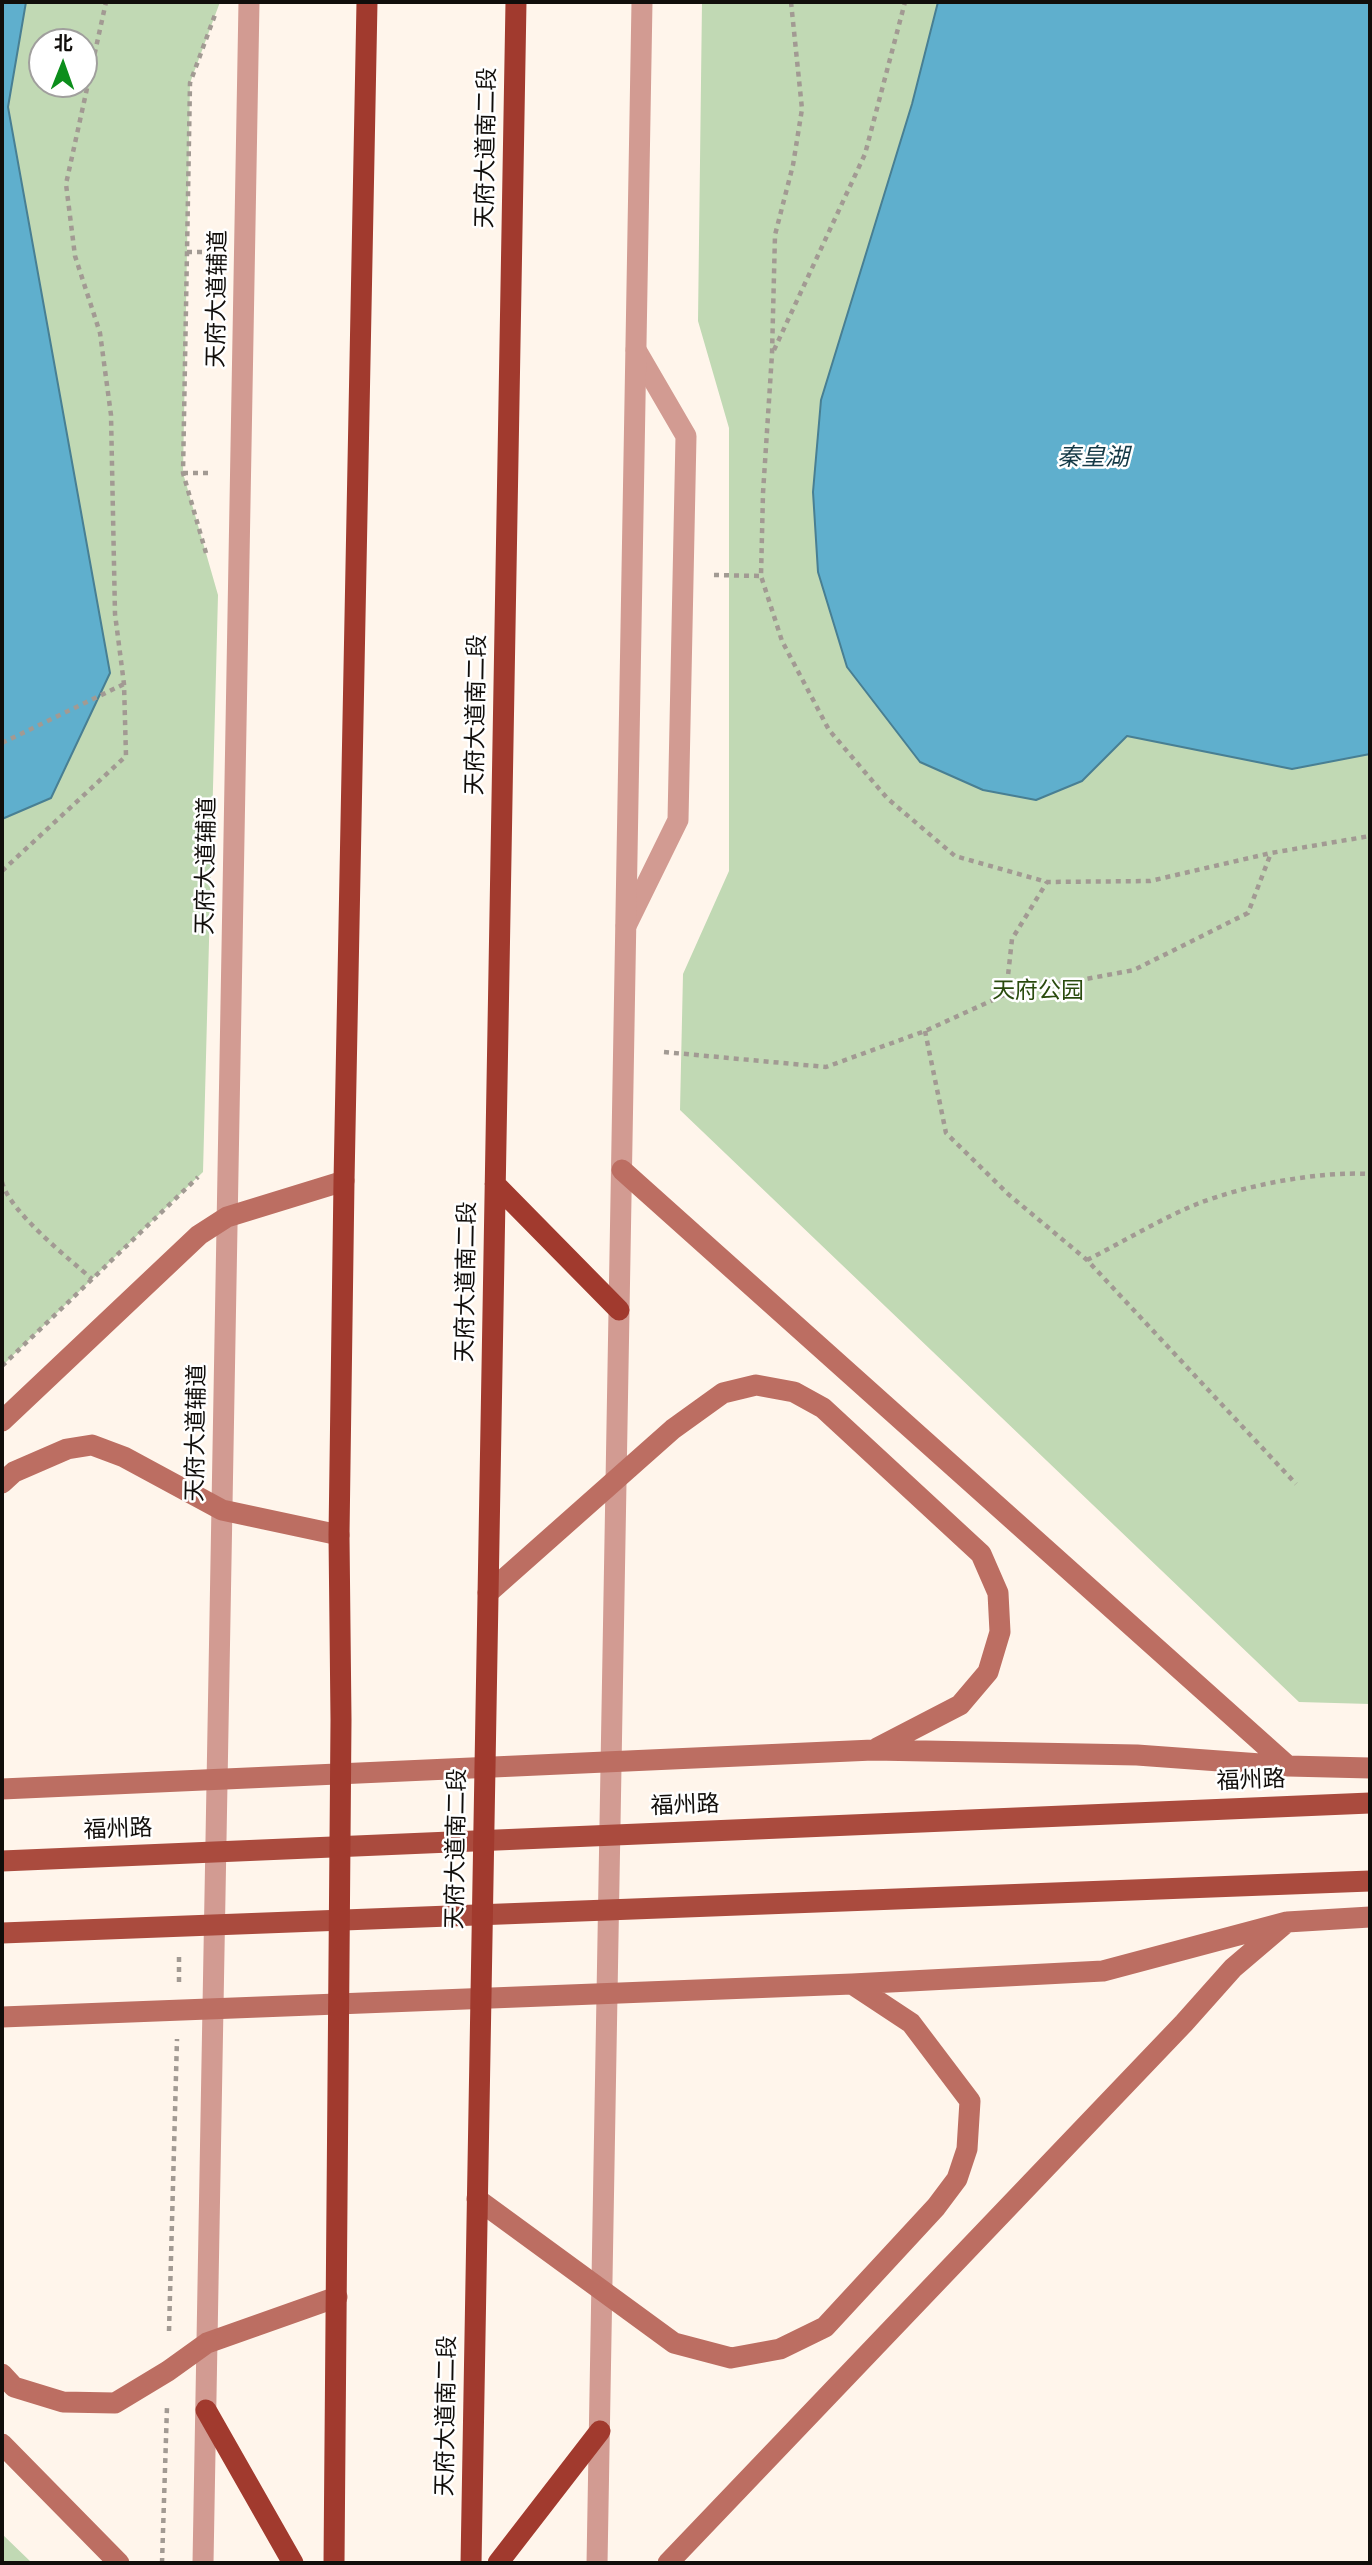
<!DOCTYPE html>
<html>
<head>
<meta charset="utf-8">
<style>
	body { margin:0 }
	#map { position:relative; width:1372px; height:2565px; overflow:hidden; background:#fff5eb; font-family:"Space Grotesk","Noto Sans SC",sans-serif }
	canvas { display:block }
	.frame { position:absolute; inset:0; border:4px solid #110e0b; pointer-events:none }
	.north { position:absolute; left:28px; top:28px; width:70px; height:70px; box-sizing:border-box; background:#fff; border:2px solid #a09f9d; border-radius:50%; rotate:1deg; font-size:19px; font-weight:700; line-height:28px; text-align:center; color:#110e0b }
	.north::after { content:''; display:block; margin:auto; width:24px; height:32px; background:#0c8e1c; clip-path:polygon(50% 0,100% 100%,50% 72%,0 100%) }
</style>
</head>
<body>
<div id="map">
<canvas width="1372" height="2565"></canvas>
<div class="frame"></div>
<div class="north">北</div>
</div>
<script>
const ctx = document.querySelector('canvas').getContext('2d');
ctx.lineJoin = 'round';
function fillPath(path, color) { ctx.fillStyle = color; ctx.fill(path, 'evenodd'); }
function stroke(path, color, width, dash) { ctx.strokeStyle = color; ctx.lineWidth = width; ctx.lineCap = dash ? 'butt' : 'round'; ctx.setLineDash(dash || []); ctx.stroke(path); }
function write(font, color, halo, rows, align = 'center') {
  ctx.font = font + ' "Space Grotesk","Noto Sans SC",sans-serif'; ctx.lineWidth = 5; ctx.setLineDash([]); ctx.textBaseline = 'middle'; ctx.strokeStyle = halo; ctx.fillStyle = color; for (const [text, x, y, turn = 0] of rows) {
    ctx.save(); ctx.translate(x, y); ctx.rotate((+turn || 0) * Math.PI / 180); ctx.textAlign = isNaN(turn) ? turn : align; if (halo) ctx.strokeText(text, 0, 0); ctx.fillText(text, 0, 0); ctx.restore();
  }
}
fillPath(new Path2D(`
	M 2,2 L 220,2 L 190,83 L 183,473 L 218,595 L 203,1172 L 2,1366 ZM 42,42 L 84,42 L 84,84 L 42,84 Z
	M 702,2 L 1370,2 L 1370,1704 L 1299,1702 L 680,1110 L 683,974 L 729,871 L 729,428 L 698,321 Z
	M 2,2534 L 32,2563 L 2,2563 Z`), '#c1d9b4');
const water = new Path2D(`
	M 2,2 L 26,2 L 8,107 L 110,673 L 51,798 L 2,819 Z
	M 938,2 L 1370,2 L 1370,754 L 1292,769 L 1127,736 L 1082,781 L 1036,800 L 983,790 L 920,762 L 847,667 L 818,572 L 813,492 L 821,400 L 912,104 Z`);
fillPath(water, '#5fafcd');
stroke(water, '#487f93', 2);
stroke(new Path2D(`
	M 791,2 L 802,109 L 793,165 L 775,235 L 772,354 L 763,493 L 761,576 L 782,641 L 829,730 L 887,798 L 955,856 L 1047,882 L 1150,881 L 1271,853 L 1370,836
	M 187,252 L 214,252
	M 774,350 L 865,154 L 905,2
	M 183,473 L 210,473
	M 206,553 L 183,473 L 187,252 L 190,83 L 216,12
	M 714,575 L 761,576
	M 2,743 L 124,684
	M 2,871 L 126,756 L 124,684 L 115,614 L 111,415 L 100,333 L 75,256 L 66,184 L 106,2
	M 1006,994 L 1012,939 L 1047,882
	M 925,1031 L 946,1133 L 1008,1194 L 1087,1260 L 1296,1484
	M 664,1052 L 826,1067 L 925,1031 L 1006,994 L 1134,970 L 1248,913 L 1271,853
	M 2,1182 C 9,1211 68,1258 92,1279
	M 1087,1260 C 1123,1242 1160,1219 1197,1204 C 1245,1185 1319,1171 1370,1174
	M 2,1366 L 198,1177
	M 179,1982 L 179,1955
	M 169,2331 L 177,2039
	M 162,2563 L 167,2407`), '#a29a93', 4.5, [5, 5]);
stroke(new Path2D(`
	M 626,926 L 678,820 L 686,436 L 636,350`), '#d29b92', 21);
stroke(new Path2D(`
	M 203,2563 L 249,2
	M 597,2563 L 642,2`), '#d29b92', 21);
stroke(new Path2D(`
	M 622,1170 L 1288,1766 L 1370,1768
	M 2,1421 L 199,1235 L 227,1217 L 344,1181
	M 2,1483 L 14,1472 L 67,1449 L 92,1445 L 124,1457 L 222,1510 L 339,1535
	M 488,1593 L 673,1429 L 723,1393 L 756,1385 L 794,1392 L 823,1408 L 981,1554 L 998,1593 L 1000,1632 L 988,1672 L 960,1705 L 877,1748
	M 2,1789 L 873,1750 L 1137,1755 L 1288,1766
	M 2,2017 L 852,1984 L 1103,1971 L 1287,1922
	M 477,2199 L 674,2343 L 731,2358 L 780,2349 L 825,2327 L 936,2207 L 957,2179 L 967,2149 L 970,2101 L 911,2023 L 852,1984
	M 2,2374 L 14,2387 L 63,2402 L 115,2403 L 168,2371 L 207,2343 L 337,2297
	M 2,2444 L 119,2563
	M 668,2563 L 1184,2023 L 1233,1968 L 1287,1922 L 1370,1917`), '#bc6e62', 21);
stroke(new Path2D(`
	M 2,1861 L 1370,1803
	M 2,1933 L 1370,1881`), '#aa4b3e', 21);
stroke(new Path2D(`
	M 495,1184 L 619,1310
	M 206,2410 L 293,2563
	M 334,2563 L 341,1720 L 339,1535 L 344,1181 L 367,2
	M 471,2563 L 516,2
	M 498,2563 L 600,2431`), '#a13a2e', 21);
write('23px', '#110e0b', '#fff', [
	["天府大道南二段",487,148,-89],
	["天府大道辅道",218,299,-89],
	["天府大道南二段",477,715,-89],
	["天府大道辅道",207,866,-89],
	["天府大道南二段",467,1282,-89],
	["天府大道辅道",197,1433,-89],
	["福州路",1251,1781,-2],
	["福州路",685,1806,-2],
	["福州路",118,1830,-2],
	["天府大道南二段",457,1849,-89],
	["天府大道南二段",447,2416,-89]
]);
write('23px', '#2a4b0e', '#fff', [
	["天府公园",1038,992]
]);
write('italic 24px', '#153a47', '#fff', [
	["秦皇湖",1093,458]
]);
</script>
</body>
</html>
